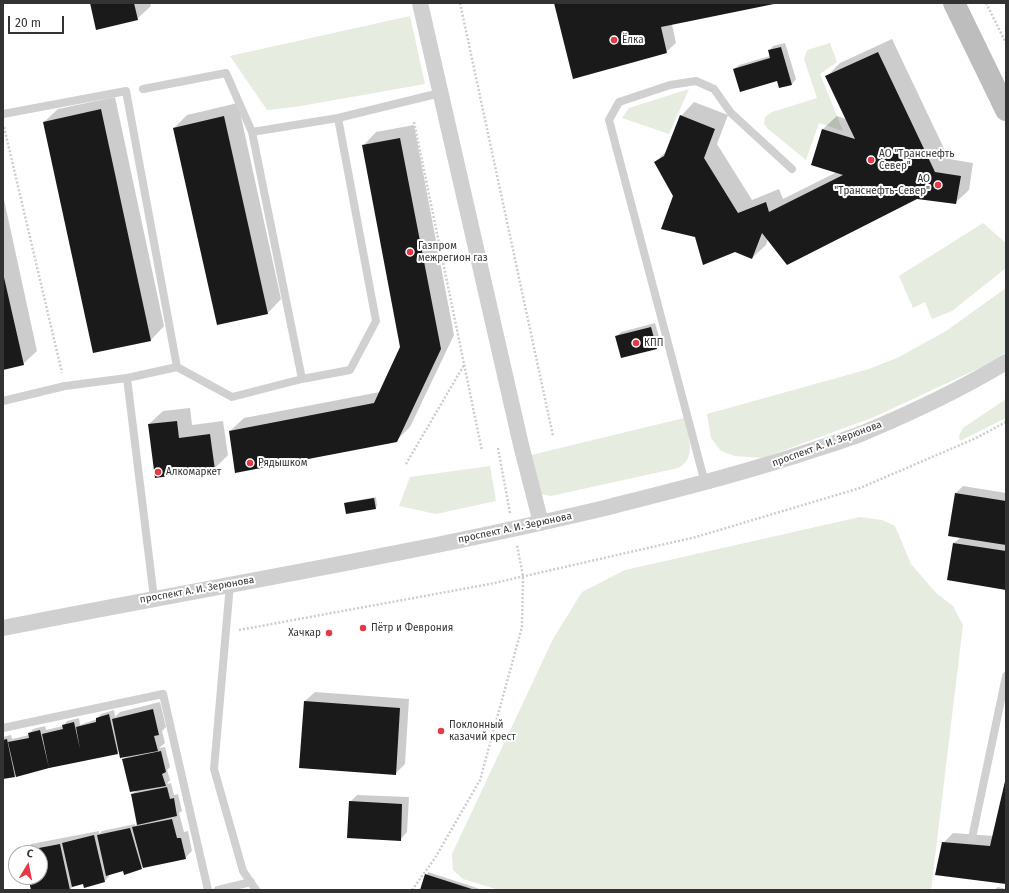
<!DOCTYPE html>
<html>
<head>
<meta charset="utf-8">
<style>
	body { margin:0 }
	#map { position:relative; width:1009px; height:893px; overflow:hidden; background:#fff; font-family:"Fira Sans",sans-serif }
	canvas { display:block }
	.frame { position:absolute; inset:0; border:4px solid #333; pointer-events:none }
	.north { position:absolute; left:8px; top:845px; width:40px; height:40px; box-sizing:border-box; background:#fff; border:1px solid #adadad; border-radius:50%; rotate:10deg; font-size:11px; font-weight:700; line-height:16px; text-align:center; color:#333 }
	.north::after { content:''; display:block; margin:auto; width:14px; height:18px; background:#e63946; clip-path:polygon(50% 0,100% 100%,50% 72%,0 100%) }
	.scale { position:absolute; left:8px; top:16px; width:56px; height:18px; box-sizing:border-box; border:2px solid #333; border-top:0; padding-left:5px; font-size:12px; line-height:14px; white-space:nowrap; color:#333; -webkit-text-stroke:3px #fff; paint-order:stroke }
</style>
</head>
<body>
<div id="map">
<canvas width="1009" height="893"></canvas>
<div class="frame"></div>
<div class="north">С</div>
<div class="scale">20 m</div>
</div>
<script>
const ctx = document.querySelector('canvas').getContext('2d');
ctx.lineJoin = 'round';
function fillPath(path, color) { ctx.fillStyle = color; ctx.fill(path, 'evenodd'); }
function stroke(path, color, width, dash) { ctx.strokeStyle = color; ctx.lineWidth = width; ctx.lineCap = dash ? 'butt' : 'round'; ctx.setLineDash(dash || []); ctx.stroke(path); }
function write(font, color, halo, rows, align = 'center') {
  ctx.font = font + ' "Fira Sans",sans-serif'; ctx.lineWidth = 4; ctx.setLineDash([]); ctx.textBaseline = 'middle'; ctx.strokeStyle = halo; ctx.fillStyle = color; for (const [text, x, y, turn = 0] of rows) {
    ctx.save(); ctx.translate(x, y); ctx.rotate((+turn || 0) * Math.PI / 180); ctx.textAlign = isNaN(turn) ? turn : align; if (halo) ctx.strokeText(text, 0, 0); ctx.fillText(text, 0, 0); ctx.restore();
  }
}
fillPath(new Path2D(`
	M 410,16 L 425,84 L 295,107 L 267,110 L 230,56 Z
	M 830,43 L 837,62 L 820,74 L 843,131 L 819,123 L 806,160 L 768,129 L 764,124 L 765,117 L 772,112 L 817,98 L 804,59 L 807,50 Z
	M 689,89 L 669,134 L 622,118 L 629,108 Z
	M 983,223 L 1006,243 L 1006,268 L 952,311 L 932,319 L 925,302 L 913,308 L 899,276 Z
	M 1006,288 L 1006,352 L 986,365 L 874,417 L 763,458 L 735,456 L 721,451 L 711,438 L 707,414 L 869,369 L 899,357 L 946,331 Z
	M 1006,399 L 1006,418 L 960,441 L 959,436 L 963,428 Z
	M 684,418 C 688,435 698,458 678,468 L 551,496 L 541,494 L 531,455 Z
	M 490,466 L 496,501 L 436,514 L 399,506 L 410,477 Z
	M 860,517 L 882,520 L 895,526 L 911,564 L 936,593 L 953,606 L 963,625 L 931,890 L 499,890 L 463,879 L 453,870 L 452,854 L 553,639 L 582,592 L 625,570 Z`), '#e6ecdf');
fillPath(new Path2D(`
	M 91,3 L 150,3 L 151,6 L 137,19 Z
	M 555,3 L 773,3 L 672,24 L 676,43 L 666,52 Z
	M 892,39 L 949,159 L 973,163 L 969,190 L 955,203 L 916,198 L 768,238 L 766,245 L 752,258 L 696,236 L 655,162 L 668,150 L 681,116 L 694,102 L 728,115 L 717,144 L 752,200 L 779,189 L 783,199 L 837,172 L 812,164 L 823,129 L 837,116 L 846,119 L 827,76 L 840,63 Z
	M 785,43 L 796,79 L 792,84 L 734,69 L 739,65 L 770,56 L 769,51 L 773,46 Z
	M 115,97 L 164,326 L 151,340 L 94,352 L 44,122 L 58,109 Z
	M 238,103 L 281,299 L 268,313 L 218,324 L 174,128 L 187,115 Z
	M 414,125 L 454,335 L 410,427 L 396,441 L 230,431 L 244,418 L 380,392 L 401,347 L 363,146 L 376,132 Z
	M 3,195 L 37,351 L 23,364 L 3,369 Z
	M 655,323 L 661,344 L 656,348 L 616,337 L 621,332 Z
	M 190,408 L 192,425 L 223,421 L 228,455 L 214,469 L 149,424 L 163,411 Z
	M 963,486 L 1006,493 L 1006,589 L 948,579 L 954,543 L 961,537 L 956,493 Z
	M 376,497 L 377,506 L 375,508 L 345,504 L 347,502 Z
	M 315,692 L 409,699 L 405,764 L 395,774 L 305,701 Z
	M 160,702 L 166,727 L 162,731 L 165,743 L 159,748 L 165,747 L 170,767 L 167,770 L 170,780 L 167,784 L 171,783 L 174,795 L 178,794 L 182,811 L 179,813 L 184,832 L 188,831 L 192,851 L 185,858 L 109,874 L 109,876 L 105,881 L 84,882 L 74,885 L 70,890 L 32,890 L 29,877 L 40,877 L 40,853 L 24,853 L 24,851 L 31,844 L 99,831 L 99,834 L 102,831 L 135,824 L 135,826 L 138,823 L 132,794 L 137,790 L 123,759 L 127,756 L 119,751 L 117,753 L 3,778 L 3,737 L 11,735 L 12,739 L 29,735 L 33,729 L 45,726 L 46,730 L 63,726 L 67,721 L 79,718 L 80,725 L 97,719 L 101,714 L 114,710 L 115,717 L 120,712 Z
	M 1006,778 L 1006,883 L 943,843 L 953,833 L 993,836 Z
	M 357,795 L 409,797 L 407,832 L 400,840 L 350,802 Z
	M 428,872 L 483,890 L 421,890 Z
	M 998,887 L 1006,889 L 1006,890 L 994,890 Z`), '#0003');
fillPath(new Path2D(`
	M 90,3 L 134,3 L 138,20 L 96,30 Z
	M 554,3 L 774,3 L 774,4 L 661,27 L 667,53 L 573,79 Z
	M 781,47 L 792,85 L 779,88 L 777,81 L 740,92 L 733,69 L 770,58 L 768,50 Z
	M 878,52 L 935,172 L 961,176 L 956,204 L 917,199 L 787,265 L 762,233 L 752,259 L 735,252 L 703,265 L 695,237 L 661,229 L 673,196 L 654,162 L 664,156 L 680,115 L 715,129 L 704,158 L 738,213 L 766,202 L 769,212 L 843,175 L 811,165 L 822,129 L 855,139 L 825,76 Z
	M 101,109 L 151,341 L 93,353 L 43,122 Z
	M 224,116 L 268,314 L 217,325 L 173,128 Z
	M 400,138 L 441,349 L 397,442 L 235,473 L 229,431 L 374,403 L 400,347 L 362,145 Z
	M 3,273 L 24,365 L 3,370 Z
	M 651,327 L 657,349 L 621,358 L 615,336 Z
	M 177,421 L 179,438 L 210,434 L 215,470 L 155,478 L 148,424 Z
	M 955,493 L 1006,501 L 1006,545 L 948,536 Z
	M 374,498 L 376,509 L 346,514 L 344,503 Z
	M 953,543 L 1006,551 L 1006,590 L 947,580 Z
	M 304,701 L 400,708 L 396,775 L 299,768 Z
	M 153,709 L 159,735 L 154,736 L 158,751 L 120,758 L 112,719 Z
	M 109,714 L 118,754 L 49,768 L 42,734 L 63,729 L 62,725 L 74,722 L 80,749 L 76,727 L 96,722 L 96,718 Z
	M 40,730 L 49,768 L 16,777 L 8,742 L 29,738 L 28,733 Z
	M 7,739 L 15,777 L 3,779 L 3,740 Z
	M 161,751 L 166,772 L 162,774 L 166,786 L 130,792 L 122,759 Z
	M 1006,777 L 1006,884 L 935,875 L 942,842 L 990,846 Z
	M 167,787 L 170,799 L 174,798 L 177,816 L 137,825 L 131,794 Z
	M 349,801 L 402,804 L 401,841 L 347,838 Z
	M 172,819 L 177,838 L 181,838 L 186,859 L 143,868 L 132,827 Z
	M 130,828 L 142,869 L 124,875 L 123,871 L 106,876 L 97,835 Z
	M 94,835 L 105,882 L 84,888 L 83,884 L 72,887 L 62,843 Z
	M 60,844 L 70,890 L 31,890 L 28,877 L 40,877 L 40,853 L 23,853 L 23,851 Z
	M 425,874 L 475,890 L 420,890 Z`), '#1a1a1a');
stroke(new Path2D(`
	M 460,3 L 553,436
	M 986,3 L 1006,43
	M 414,122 L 482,451
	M 4,127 L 62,373
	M 498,448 L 510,513
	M 406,464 L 464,365
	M 239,630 L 490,584 L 696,537 L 860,488 L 974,439 L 1006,422
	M 412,890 L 435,858 L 480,780 L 522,627 L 523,576 L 517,545`), '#cdcdcd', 2.5, [2, 2]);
stroke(new Path2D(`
	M 143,89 L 226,73 L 252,132 L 338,118 L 440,93
	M 3,114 L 126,91 L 177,367
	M 252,132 L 302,379
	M 127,378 L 177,367 L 232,397 L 302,379 L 350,370 L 376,321 L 338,118
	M 3,401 L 65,386 L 127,378 L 154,598
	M 705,483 L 609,120 L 619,102 L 670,85 L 696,81 L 714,89 L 731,113 L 792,169
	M 230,584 L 214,769 L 243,871 L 256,890
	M 3,728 L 163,694 L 208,890
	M 972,838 L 1006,676
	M 218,890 L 251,882`), '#d0d0d0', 8);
stroke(new Path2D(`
	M 420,3 L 521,445 L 541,523
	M 3,628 C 205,588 409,555 609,507 C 679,489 748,472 816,449 C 834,443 853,438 870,430 C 915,411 965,387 1006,362`), '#d0d0d0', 16);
stroke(new Path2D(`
	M 954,3 L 1006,110`), '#bdbdbd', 22);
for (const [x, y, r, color] of [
	[614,40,4,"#e63946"],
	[871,160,4,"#e63946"],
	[938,185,4,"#e63946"],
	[410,252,4,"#e63946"],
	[636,343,4,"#e63946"],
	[250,463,4,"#e63946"],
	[158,472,4,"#e63946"],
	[363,628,4,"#e63946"],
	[329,633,4,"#e63946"],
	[441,731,4,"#e63946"]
]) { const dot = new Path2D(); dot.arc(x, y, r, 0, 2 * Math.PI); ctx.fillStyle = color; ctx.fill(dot); stroke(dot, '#fff', 1.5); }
write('10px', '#333', '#fff', [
	["Ёлка",622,40],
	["АО \"Транснефть",879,154],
	["Север\"",879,166],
	["АО",930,179,"right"],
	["\"Транснефть-Север\"",930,191,"right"],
	["Газпром",418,246],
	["межрегион газ",418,258],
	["КПП",644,343],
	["Рядышком",258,463],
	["Алкомаркет",166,472],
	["Пётр и Феврония",371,628],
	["Хачкар",321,633,"right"],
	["Поклонный",449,725],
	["казачий крест",449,737]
], 'left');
write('10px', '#333', '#fff', [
	["проспект А. И. Зерюнова",827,444,-20],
	["проспект А. И. Зерюнова",515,528,-12],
	["проспект А. И. Зерюнова",197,590,-10]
]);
</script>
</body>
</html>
